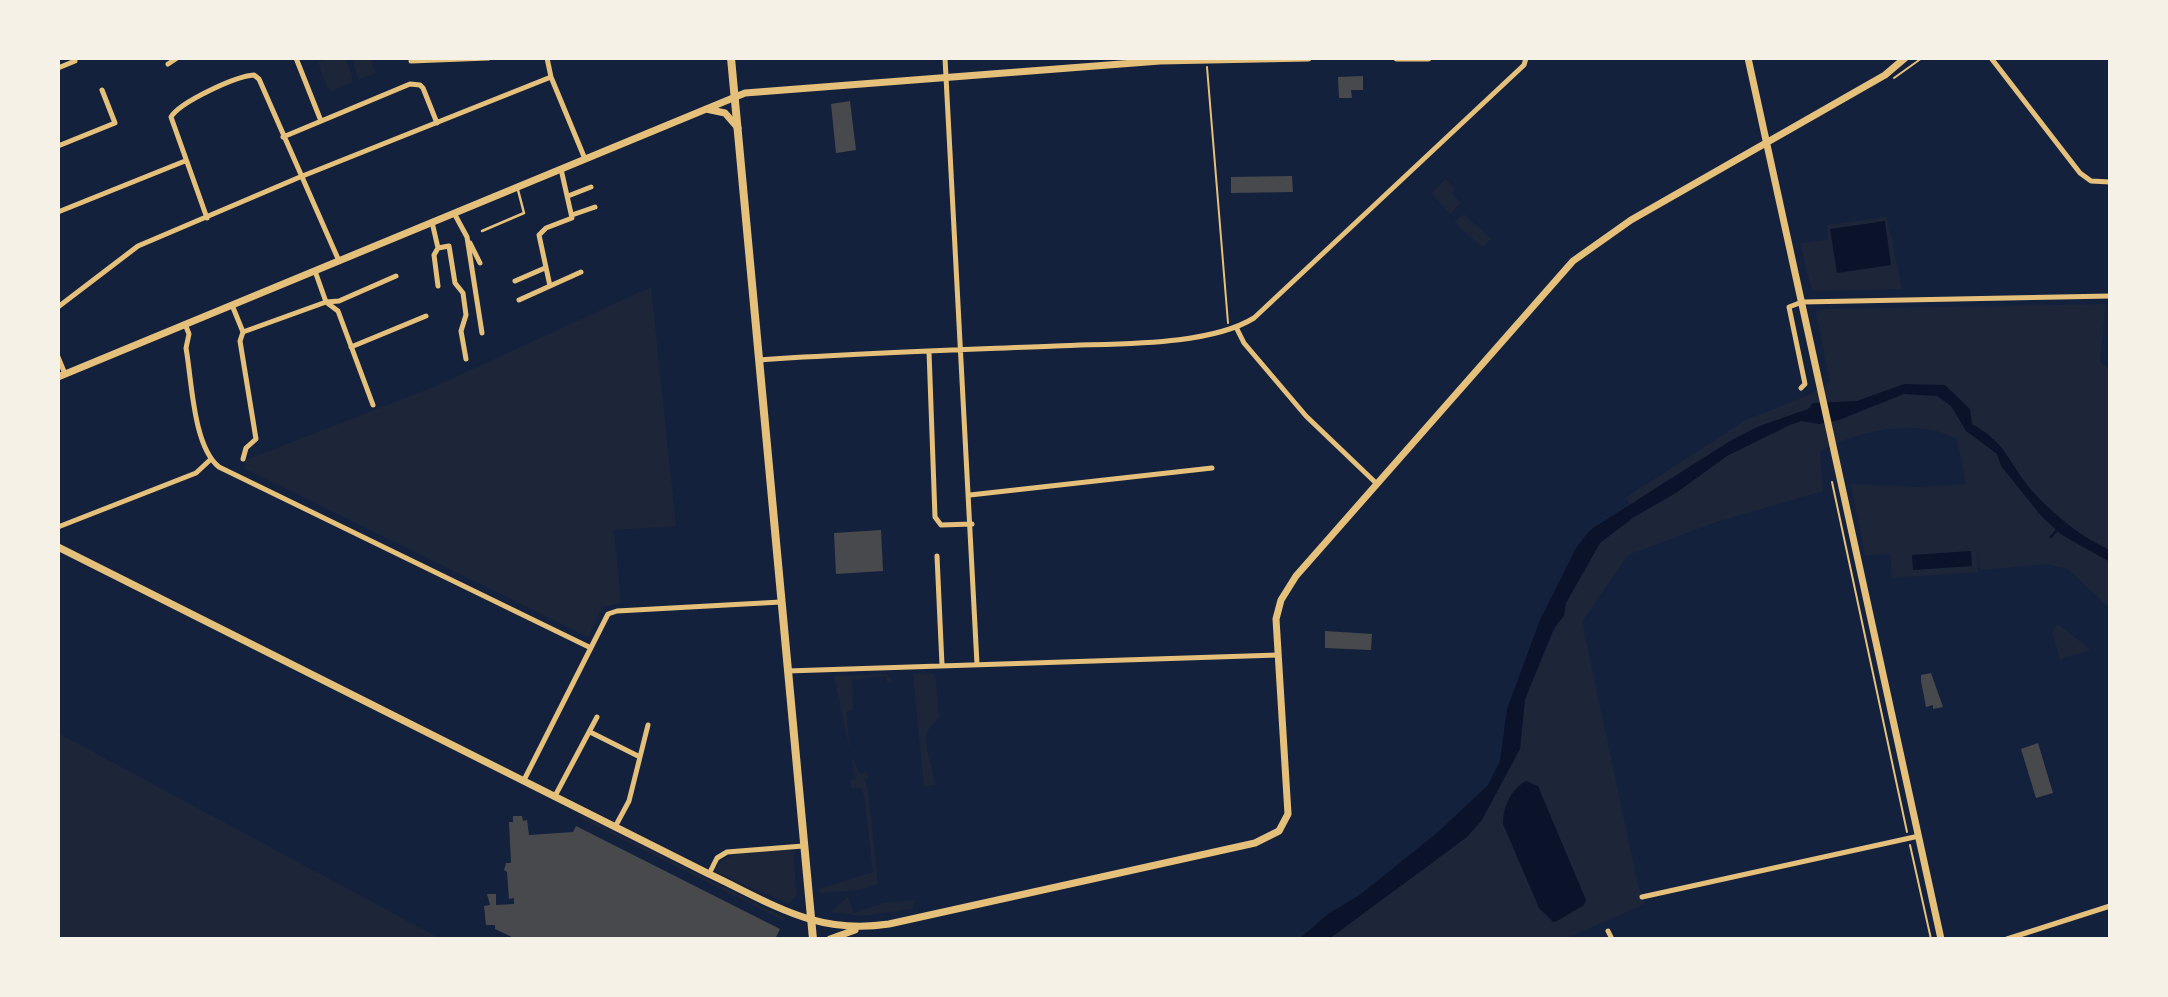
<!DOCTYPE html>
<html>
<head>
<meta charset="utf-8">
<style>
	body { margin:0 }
	#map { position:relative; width:2168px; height:997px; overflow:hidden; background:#14213d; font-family:Spectral,serif }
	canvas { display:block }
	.frame { position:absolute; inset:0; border:60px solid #f6f1e7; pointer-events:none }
</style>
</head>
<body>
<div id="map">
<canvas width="2168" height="997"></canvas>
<div class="frame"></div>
</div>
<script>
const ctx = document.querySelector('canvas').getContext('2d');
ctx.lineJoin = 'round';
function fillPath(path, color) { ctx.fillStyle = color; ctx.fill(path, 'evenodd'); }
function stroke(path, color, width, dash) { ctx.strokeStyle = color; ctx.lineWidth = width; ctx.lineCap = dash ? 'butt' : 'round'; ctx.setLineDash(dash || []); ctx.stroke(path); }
fillPath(new Path2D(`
	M 329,58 L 346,58 L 353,82 L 332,91 L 327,87 L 318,62 Z
	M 352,58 L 370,58 L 376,73 L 358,80 Z
	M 1446,179 L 1455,189 L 1451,192 L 1461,203 L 1450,214 L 1431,193 Z
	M 1464,214 L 1491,239 L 1482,247 L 1454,222 Z
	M 1887,217 L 1902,289 L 1812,291 L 1800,243 L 1828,240 L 1827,225 Z
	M 651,287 L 676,526 L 614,530 L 621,603 L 602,607 L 588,637 L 244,468 L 246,460 L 436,386 Z
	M 2106,304 L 2100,362 L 2110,370 L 2110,609 L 2068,569 L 2047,564 L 1980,570 L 1978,552 L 1978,572 L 1892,578 L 1890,553 L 1865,556 L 1851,484 L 1921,487 L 1966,484 L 1957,439 C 1915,417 1860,431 1820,451 L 1823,491 L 1713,523 L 1628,555 L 1582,622 L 1638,885 L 1645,904 L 1565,939 L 1326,939 L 1450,850 L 1520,749 L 1525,699 L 1566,603 L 1600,543 L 1638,514 L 1625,498 L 1746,420 L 1809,395 L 1830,382 L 1816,312 L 1823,309 Z
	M 2058,624 L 2091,650 L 2060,659 L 2052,632 Z
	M 932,673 L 936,680 L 939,717 C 935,723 928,728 926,735 C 924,741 934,774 935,785 L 924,786 L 913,674 Z
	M 887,674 L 893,682 L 887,683 L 886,676 L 852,680 L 853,710 L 846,712 L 851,756 L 860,774 L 866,771 L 869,777 L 864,780 L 868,788 L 878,884 L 859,890 L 820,893 L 819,889 L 873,872 L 864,796 L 861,788 L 852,789 L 850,781 L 856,779 L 834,676 Z
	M 58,733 L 441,939 L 58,939 Z
	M 577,813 L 785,918 L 784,921 L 582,819 Z
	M 790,850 L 793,854 L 797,895 L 789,904 L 718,873 L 716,868 C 728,847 768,852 790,850 Z
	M 848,897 L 854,913 L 884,903 L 915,900 L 912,909 L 862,916 L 830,912 Z`), '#1d2539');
fillPath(new Path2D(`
	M 1885,221 L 1891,265 L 1837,273 L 1830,229 Z
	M 1904,384 L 1945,385 L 1970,409 L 1972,424 C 2010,445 2008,465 2036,495 C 2058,518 2081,537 2110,550 L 2110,562 L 2062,535 L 2042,517 L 2001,466 L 1997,454 L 1966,431 L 1951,406 L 1937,396 L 1904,394 L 1839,420 L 1819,424 L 1801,421 L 1790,425 L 1727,456 L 1676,493 L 1634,517 L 1600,543 L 1566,603 L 1564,616 L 1554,628 L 1525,699 L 1520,749 L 1482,820 L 1467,837 L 1329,939 L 1299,939 L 1328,914 L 1361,894 L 1438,832 L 1488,785 L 1500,761 L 1507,709 L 1540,620 L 1576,548 L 1590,530 L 1730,441 L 1757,427 L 1808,409 L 1813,403 L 1857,401 Z
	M 1971,551 L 1972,566 L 1913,570 L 1912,555 Z
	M 1526,781 L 1538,786 L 1586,900 L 1584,905 L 1557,921 L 1553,922 L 1539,908 L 1503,824 C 1503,807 1511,789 1526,781 Z`), '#0b132b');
stroke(new Path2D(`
	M 2051,537 L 2058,529`), '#0b132b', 2.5);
fillPath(new Path2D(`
	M 1363,76 L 1363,90 L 1351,90 L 1352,98 L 1339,98 L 1338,77 Z
	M 850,101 L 856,150 L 836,153 L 831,104 Z
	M 1292,176 L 1293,192 L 1231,193 L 1231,177 Z
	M 881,530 L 883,571 L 836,574 L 834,533 Z
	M 1325,631 L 1372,634 L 1371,650 L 1325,648 Z
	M 1931,673 L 1943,707 L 1933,709 L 1933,705 L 1926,707 L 1921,681 L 1921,675 Z
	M 2038,743 L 2053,793 L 2036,798 L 2021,749 Z
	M 513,816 L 522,816 L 523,821 L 527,820 L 529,835 L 573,832 L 576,826 L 780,929 L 775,939 L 516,939 L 495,929 L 495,925 L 486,925 L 484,906 L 490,905 L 487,894 L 496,894 L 496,905 L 514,904 L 514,898 L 509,899 L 507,872 L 504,870 L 506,863 L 511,863 L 509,822 L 513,822 Z`), '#48494c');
stroke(new Path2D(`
	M 1207,67 L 1228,323
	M 1894,78 L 1922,58
	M 1832,482 L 1907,832
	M 1910,845 L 1931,939`), '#e5c07b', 2);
stroke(new Path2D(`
	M 482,231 L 524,213 L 518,190`), '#e5c07b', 2.5);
stroke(new Path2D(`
	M 296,58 L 321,121
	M 411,58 L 411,61 L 488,58
	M 547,58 L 551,77 L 585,159
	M 945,58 L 977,664
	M 1991,58 L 2080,173 L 2091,181 L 2110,182
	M 168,64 L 177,58
	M 58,68 L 75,61
	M 283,137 L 410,84 L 420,85 L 423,88 L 437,123
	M 58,146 L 115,123 L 102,90
	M 568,196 L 591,187
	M 58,212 L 185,161
	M 454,213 L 467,237 L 482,333
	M 572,215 L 595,207
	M 207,218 L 171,117 C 180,102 236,76 254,75 L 259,79 L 339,261
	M 432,222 L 438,248 L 434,255 L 438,286
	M 470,243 L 480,263
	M 438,248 L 449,246 L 455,283 L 463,293 L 466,315 L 461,331 L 466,359
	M 315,271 L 326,302 L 338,311 L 373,405
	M 515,281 L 545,268
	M 550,286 L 581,272
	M 519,300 L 550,286 L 539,235 L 546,228 L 572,218 L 561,169
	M 232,305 L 243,332 L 240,341 L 256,439 L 246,448 L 243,459
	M 58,307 L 138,246 L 300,177 L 551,77
	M 185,324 L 189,334 L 186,348 C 192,381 193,446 219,467 L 591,648
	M 1237,329 L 1244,343 L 1306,416 L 1377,484
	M 243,332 L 326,302 L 339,301 L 396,276
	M 351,347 L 426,316
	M 929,351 L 935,517 L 941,525 L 972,524
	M 58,357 L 65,374
	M 759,360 C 858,353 957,350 1056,346 C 1112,343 1207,347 1254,318 L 1524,65 L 1526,58
	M 1801,388 L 1805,384 L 1789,307 L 1802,302 L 2110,296
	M 970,495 L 1212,468
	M 58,527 L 196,473 L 210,460
	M 937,556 L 942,665
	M 787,671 L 1278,655
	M 590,732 L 640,757 L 629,801 L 615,827
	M 640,757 L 648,725
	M 524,780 L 608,614 L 617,611 L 781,602
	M 555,796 L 597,717
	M 709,874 L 717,858 L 727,852 L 803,846
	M 1642,897 L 1919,836
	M 1608,931 L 1612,939
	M 2007,939 L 2110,906`), '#e5c07b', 5);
stroke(new Path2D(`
	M 1397,58 L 1428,58
	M 1748,58 L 1941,939
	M 706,109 L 725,113 L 738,128
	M 58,377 L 745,93 L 1160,61 L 1308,58
	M 58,547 L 709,874 C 773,904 815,935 889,924 L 1255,843 L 1279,831 L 1288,814 L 1276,619 L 1281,600 L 1296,576 L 1573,261 L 1631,220 L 1885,75 L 1905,58
	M 830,939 L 855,930`), '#e5c07b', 7);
stroke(new Path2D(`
	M 731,58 L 813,939`), '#e5c07b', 8);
</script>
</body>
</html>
